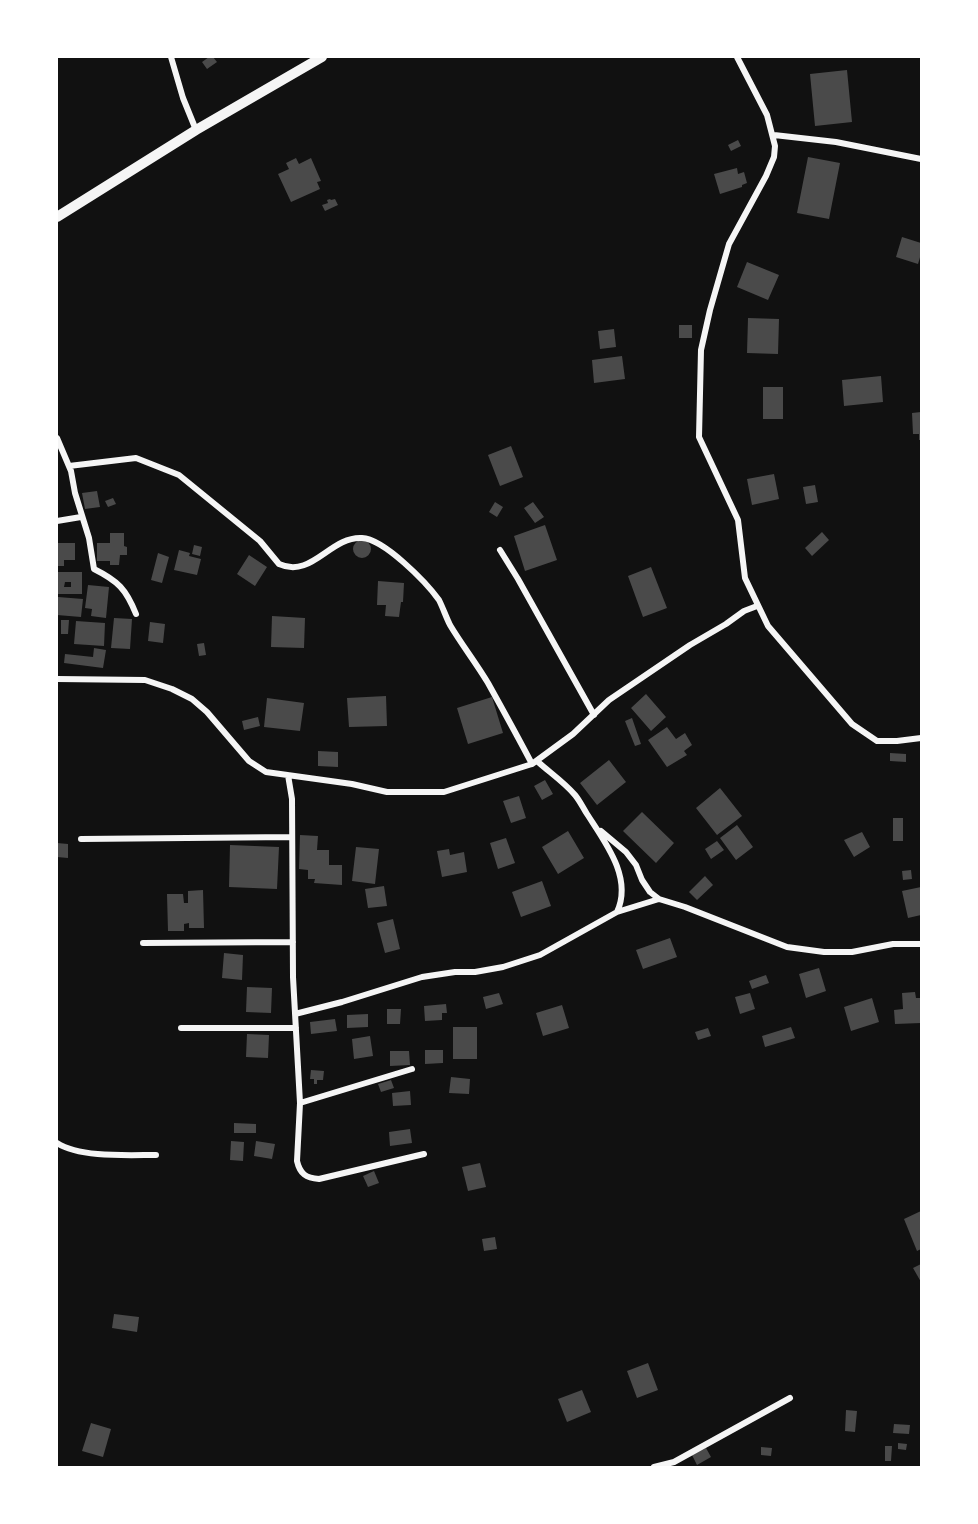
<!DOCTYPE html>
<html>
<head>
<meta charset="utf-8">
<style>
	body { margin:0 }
	#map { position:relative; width:978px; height:1524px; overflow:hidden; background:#111; font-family:"IBM Plex Sans",sans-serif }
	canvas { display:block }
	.frame { position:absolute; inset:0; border:58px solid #fff; pointer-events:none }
</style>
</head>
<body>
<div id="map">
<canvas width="978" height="1524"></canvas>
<div class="frame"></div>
</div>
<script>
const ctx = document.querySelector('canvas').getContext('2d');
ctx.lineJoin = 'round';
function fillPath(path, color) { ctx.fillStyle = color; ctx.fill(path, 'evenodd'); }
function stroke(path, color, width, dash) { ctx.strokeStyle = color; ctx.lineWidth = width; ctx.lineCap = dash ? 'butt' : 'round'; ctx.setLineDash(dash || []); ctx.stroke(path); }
fillPath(new Path2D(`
	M 209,57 L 213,57 L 217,62 L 207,69 L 202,62 Z
	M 847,70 L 852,122 L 815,126 L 810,74 Z
	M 738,140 L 741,146 L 731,151 L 728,145 Z
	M 808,157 L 840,163 L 829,219 L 797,213 Z
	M 296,158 L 299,164 L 311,158 L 321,181 L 317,182 L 320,189 L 291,202 L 278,174 L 289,169 L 286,163 Z
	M 737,168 L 738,174 L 744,172 L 747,183 L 742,185 L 742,187 L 720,194 L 714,174 Z
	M 330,199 L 331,200 L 335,199 L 338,205 L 325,211 L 322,205 L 328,203 L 327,200 Z
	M 902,237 L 921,243 L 921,254 L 918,264 L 896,257 Z
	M 747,262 L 779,275 L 768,300 L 737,287 Z
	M 748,318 L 779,319 L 778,354 L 747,353 Z
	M 679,325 L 692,325 L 692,338 L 679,338 Z
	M 614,329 L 616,347 L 600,349 L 598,331 Z
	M 622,356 L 625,379 L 594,383 L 592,360 Z
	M 881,376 L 883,402 L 844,406 L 842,380 Z
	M 763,387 L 783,387 L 783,419 L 763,419 Z
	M 921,412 L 921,440 L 919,440 L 919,434 L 913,434 L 912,413 Z
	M 511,446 L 523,477 L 500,486 L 488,455 Z
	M 774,474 L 779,499 L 752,505 L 747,479 Z
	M 815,485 L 818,502 L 806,504 L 803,487 Z
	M 97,491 L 100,507 L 85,509 L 82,493 Z
	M 113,498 L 116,504 L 108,507 L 105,501 Z
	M 495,502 L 503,507 L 497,517 L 489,512 Z
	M 533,502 L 544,517 L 535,523 L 524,508 Z
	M 545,525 L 557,560 L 525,571 L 514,536 Z
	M 822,532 L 829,540 L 812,556 L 805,548 Z
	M 110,533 L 124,533 L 124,546 L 127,547 L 127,555 L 120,555 L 119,565 L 110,565 L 110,561 L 97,561 L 97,543 L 110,543 Z
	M353 549a9 9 0 1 1 18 0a9 9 0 1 1-18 0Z
	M 57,543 L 75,543 L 75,560 L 64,560 L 64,566 L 57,566 Z
	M 194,545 L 202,547 L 200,556 L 192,554 Z
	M 179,550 L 190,553 L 189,556 L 201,559 L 197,575 L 174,570 Z
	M 158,553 L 169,557 L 162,583 L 151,580 Z
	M 249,555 L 267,567 L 255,586 L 237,574 Z
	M 651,567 L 667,608 L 643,617 L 628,576 Z
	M 57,572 L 82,572 L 82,594 L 57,594 ZM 65,582 L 71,582 L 71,587 L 64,587 Z
	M 378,581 L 404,583 L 403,602 L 401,602 L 399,617 L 385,616 L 386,605 L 377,605 Z
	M 88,585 L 109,587 L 106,618 L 91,616 L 92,609 L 85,608 Z
	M 58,597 L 83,599 L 81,617 L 57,615 Z
	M 272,616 L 305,618 L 304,648 L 271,647 Z
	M 114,618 L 132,619 L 130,649 L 111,648 Z
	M 61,620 L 69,620 L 68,634 L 61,634 Z
	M 76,621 L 105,623 L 104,646 L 74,644 Z
	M 150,622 L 165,624 L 163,643 L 148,641 Z
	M 204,643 L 206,655 L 199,656 L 197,644 Z
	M 94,648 L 106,650 L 103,668 L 64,663 L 65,654 L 93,657 Z
	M 646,694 L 666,717 L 651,731 L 631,708 Z
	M 386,696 L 387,726 L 349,727 L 347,698 Z
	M 492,697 L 503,733 L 468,744 L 457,708 Z
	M 267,698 L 304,703 L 300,731 L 264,727 Z
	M 258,717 L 260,726 L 244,730 L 242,721 Z
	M 632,718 L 641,744 L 635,746 L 625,721 Z
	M 667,727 L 676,739 L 685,733 L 692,745 L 684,751 L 687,755 L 667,767 L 648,740 Z
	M 318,751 L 338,752 L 338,767 L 318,766 Z
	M 890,753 L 906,754 L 906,762 L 890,761 Z
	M 609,760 L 626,782 L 597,805 L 580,783 Z
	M 545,780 L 553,794 L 542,800 L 534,786 Z
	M 720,788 L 742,816 L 717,835 L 696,808 Z
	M 519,796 L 526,818 L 511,823 L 503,801 Z
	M 642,812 L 674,843 L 656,863 L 623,831 Z
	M 893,818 L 903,818 L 903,841 L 893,841 Z
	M 737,825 L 753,847 L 736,860 L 720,838 Z
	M 568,831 L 584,858 L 558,874 L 542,847 Z
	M 862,832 L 870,847 L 854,857 L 844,840 Z
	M 300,835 L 318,836 L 317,850 L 329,850 L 329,865 L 342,865 L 342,885 L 314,883 L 315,879 L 308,879 L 308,870 L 299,869 Z
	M 506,838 L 515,863 L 498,869 L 490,843 Z
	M 717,841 L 724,850 L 711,859 L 705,849 Z
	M 57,843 L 68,844 L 68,858 L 57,857 Z
	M 230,845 L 279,847 L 277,889 L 229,887 Z
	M 356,847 L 379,849 L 375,884 L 352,881 Z
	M 449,849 L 450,855 L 464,852 L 467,872 L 442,877 L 437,851 Z
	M 911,870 L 912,879 L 903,880 L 902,871 Z
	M 705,876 L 713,885 L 697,900 L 689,892 Z
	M 542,881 L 551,906 L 521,917 L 512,892 Z
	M 384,886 L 387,906 L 368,908 L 365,889 Z
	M 921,887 L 921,915 L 908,918 L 902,891 Z
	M 203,890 L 204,928 L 189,928 L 189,923 L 184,924 L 184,931 L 168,931 L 167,894 L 183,894 L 184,903 L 188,903 L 188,891 Z
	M 393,919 L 400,949 L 385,953 L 377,923 Z
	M 670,938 L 677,957 L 643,969 L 636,950 Z
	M 224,953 L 243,955 L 242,980 L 222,978 Z
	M 819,968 L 826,991 L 806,998 L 799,974 Z
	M 766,975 L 769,983 L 752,989 L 749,981 Z
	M 247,987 L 272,988 L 271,1013 L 246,1012 Z
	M 915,992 L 916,998 L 921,998 L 921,1023 L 895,1024 L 894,1010 L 903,1009 L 902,993 Z
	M 499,993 L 503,1004 L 486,1009 L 483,997 Z
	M 750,993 L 755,1009 L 740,1014 L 735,997 Z
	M 872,998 L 879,1022 L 851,1031 L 844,1007 Z
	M 446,1004 L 447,1013 L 442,1013 L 442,1020 L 425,1021 L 424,1006 Z
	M 562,1005 L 569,1028 L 543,1036 L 536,1013 Z
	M 387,1009 L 401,1009 L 400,1024 L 387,1024 Z
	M 368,1014 L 368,1027 L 347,1028 L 347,1015 Z
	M 335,1019 L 337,1031 L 311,1034 L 310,1022 Z
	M 453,1027 L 477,1027 L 477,1059 L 453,1059 Z
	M 791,1027 L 795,1038 L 765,1047 L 762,1036 Z
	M 708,1028 L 711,1036 L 698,1040 L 695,1032 Z
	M 247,1034 L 269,1035 L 268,1058 L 246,1057 Z
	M 370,1036 L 373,1056 L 354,1059 L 352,1039 Z
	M 425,1050 L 443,1050 L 443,1063 L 425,1064 Z
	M 390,1051 L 409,1051 L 410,1065 L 390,1066 Z
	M 311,1070 L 324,1071 L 323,1080 L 317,1080 L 317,1084 L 314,1084 L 314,1079 L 310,1079 Z
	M 451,1077 L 470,1079 L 469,1094 L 449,1093 Z
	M 391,1080 L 394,1088 L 381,1092 L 378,1084 Z
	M 410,1091 L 411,1105 L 393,1106 L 392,1093 Z
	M 234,1123 L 256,1124 L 256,1133 L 234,1133 Z
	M 410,1129 L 412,1143 L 390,1146 L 389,1132 Z
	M 231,1141 L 244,1142 L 243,1161 L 230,1160 Z
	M 256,1141 L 275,1144 L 272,1159 L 254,1156 Z
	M 480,1163 L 486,1187 L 468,1191 L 462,1167 Z
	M 374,1171 L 379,1183 L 368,1187 L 363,1176 Z
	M 921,1211 L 921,1249 L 917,1251 L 904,1219 Z
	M 495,1237 L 497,1249 L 484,1251 L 482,1239 Z
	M 921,1264 L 921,1282 L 913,1268 Z
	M 114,1314 L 139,1317 L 137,1332 L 112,1328 Z
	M 648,1363 L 658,1390 L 637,1398 L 627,1371 Z
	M 582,1390 L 591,1412 L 567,1422 L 558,1399 Z
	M 846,1410 L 857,1411 L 855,1432 L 845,1431 Z
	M 91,1423 L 111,1429 L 103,1457 L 82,1451 Z
	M 894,1424 L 910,1425 L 909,1434 L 893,1433 Z
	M 898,1443 L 907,1444 L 906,1450 L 898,1449 Z
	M 885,1446 L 892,1446 L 891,1461 L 885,1461 Z
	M 761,1447 L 772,1448 L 771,1456 L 761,1455 Z
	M 706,1448 L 711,1457 L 697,1465 L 692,1455 Z`), '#4a4a4a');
stroke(new Path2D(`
	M 171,57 L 183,98 L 196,130
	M 737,57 L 767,115 L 775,146 L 774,157 L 766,176 L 729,244 L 710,310 L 701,350 L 699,437 L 738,520 L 745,578 L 768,626 L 852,724 L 877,741 L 897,741 L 921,738
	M 774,135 L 836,142 L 921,159
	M 57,438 L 71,471 L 75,493 L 89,538 L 94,569 C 118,581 126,589 136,614
	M 69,466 L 136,458 L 179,475 L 260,541 L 279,564 C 312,579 330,536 362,538 C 384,539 426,582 439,600 C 443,608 446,617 450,625 C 462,645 476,663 488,683 C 503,710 518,737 532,764
	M 57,521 L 81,517
	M 500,550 L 518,579 L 594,715
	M 57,679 L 145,680 L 172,689 L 192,699 L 207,712 L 249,761 L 266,772 L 352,784 L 387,792 L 444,792 L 532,764 L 573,734 L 609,700 L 690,645 L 726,624 L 744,611 L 757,606
	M 288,775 L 292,799 L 293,977 L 300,1103 L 297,1161 C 300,1174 306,1178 319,1179 L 424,1154
	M 601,831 L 626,852 L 636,865 L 642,880 L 650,892 L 659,899 L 685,907 L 787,947 L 824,952 L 852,952 L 893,944 L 921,944
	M 81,839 L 292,837
	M 617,912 L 659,899
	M 143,943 L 293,942
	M 295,1014 L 342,1002 L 422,977 L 455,972 L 475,972 L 503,967 L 540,955 L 617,912 C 633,878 605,842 587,814 C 583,808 580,801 575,795 C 564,782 549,772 537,761
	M 181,1028 L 296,1028
	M 300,1103 L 412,1069
	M 57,1143 C 80,1158 129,1155 156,1155
	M 654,1467 L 674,1462 L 790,1398`), '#f5f5f5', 6);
stroke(new Path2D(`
	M 57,217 L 196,130 L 322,57`), '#f5f5f5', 10);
</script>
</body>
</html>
